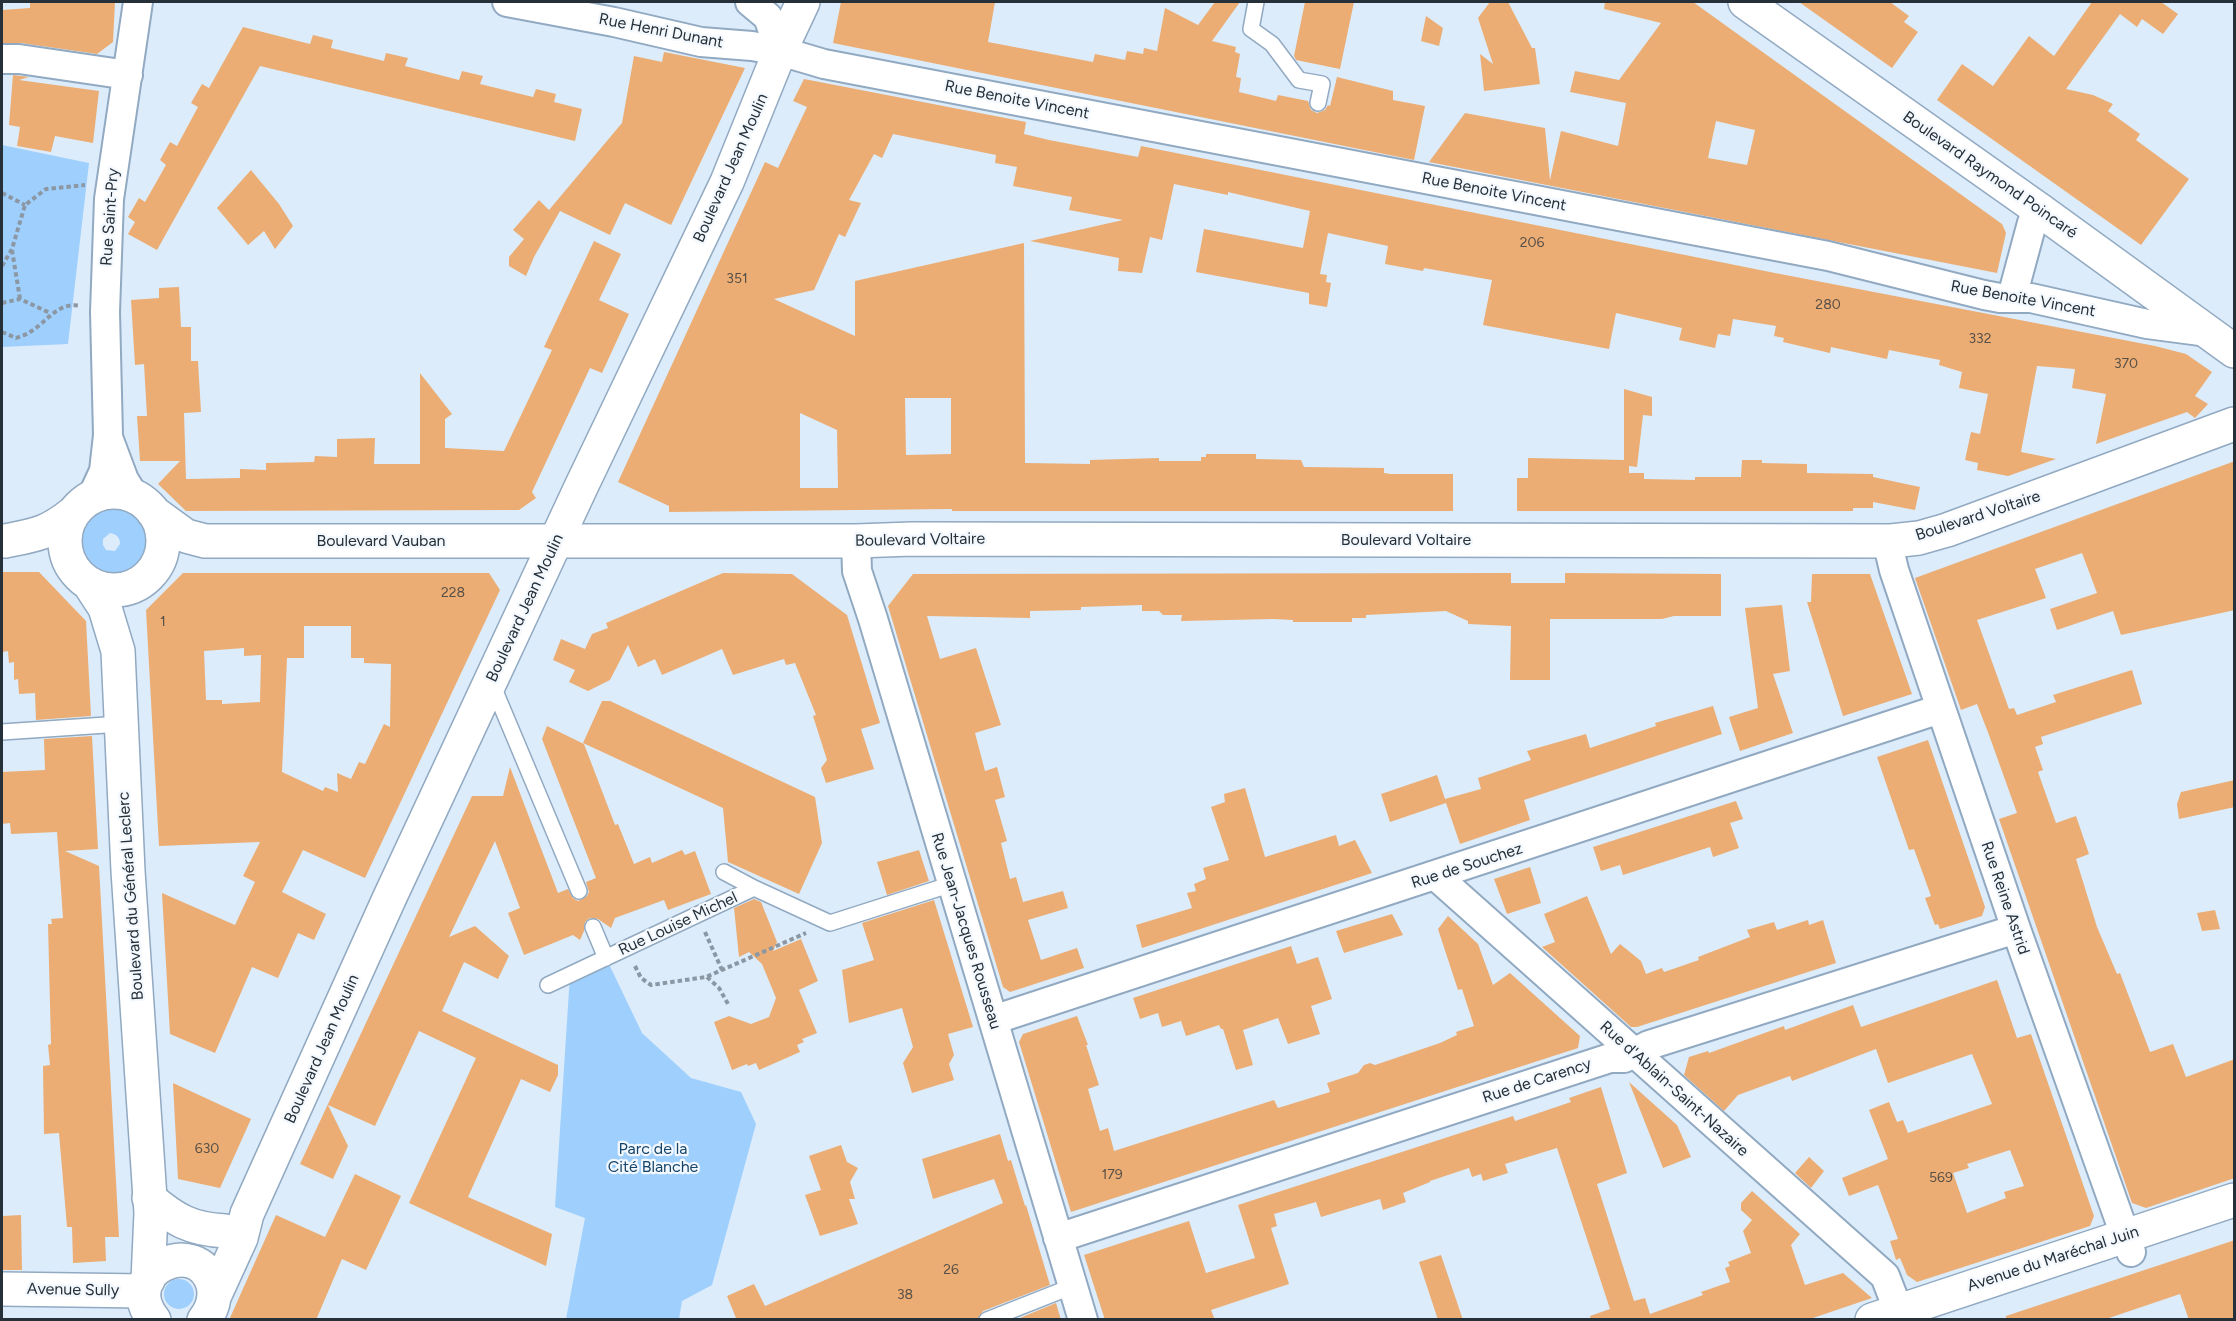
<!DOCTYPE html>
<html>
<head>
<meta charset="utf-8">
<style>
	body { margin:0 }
	#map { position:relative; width:2236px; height:1321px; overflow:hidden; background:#dcecfb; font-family:Figtree,sans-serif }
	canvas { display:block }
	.frame { position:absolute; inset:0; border:3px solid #263039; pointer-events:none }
</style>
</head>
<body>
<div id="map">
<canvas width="2236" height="1321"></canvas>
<div class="frame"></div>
</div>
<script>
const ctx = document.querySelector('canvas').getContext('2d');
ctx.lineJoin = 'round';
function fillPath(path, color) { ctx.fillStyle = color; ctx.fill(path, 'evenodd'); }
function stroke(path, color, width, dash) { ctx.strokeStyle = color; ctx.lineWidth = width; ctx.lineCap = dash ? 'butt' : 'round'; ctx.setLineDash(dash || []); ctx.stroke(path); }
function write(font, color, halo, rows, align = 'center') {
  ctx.font = font + ' Figtree,sans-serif'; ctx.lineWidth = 4.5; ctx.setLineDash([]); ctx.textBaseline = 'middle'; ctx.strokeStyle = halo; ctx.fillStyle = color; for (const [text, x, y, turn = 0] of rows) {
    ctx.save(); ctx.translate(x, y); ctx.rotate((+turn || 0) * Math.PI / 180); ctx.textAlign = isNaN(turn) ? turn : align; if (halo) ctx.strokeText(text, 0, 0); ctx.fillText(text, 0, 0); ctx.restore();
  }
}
fillPath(new Path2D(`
	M 2,145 L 89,163 L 68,344 L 2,347 Z
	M 113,507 C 172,517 147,593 99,575 C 91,572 84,564 80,556 C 70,531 89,511 113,507 ZM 110,533 C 116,534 120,537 120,544 L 115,551 L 106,550 L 103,545 L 103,539 Z
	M 606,958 L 642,1033 L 691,1078 L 741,1092 L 756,1124 L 712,1285 L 682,1301 L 679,1319 L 566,1319 L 585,1218 L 555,1207 L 570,975 Z
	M164 1294a15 15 0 1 1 30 0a15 15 0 1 1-30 0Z`), '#9fcffd');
fillPath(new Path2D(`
	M 30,2 L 115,2 L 113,42 L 97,54 L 21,43 L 2,43 L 2,10 L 30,8 Z
	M 841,2 L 995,2 L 988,42 L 1093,62 L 1095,54 L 1125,60 L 1127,51 L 1143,54 L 1144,48 L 1157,51 L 1165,8 L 1198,25 L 1215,2 L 1240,2 L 1212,41 L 1236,47 L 1235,52 L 1240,54 L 1236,77 L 1241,78 L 1239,92 L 1276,101 L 1278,95 L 1308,101 L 1311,110 L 1317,113 L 1325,110 L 1328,105 L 1330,106 L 1337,77 L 1393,91 L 1393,100 L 1425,106 L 1414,160 L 833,43 Z
	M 1305,2 L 1354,2 L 1340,69 L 1296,60 L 1294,56 Z
	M 1490,2 L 1508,2 L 1532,48 L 1535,48 L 1540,84 L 1484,91 L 1480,54 L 1493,64 L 1478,18 Z
	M 1605,2 L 1693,2 L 2002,224 L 2006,233 L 1997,273 L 1429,162 L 1465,113 L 1545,128 L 1550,180 L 1561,131 L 1618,146 L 1626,103 L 1570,92 L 1575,71 L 1619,80 L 1661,23 L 1604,9 ZM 1716,121 L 1755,130 L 1747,165 L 1708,158 Z
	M 1799,2 L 1890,2 L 1909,16 L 1904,22 L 1918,32 L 1892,68 Z
	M 2092,2 L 2161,2 L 2178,14 L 2163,34 L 2142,19 L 2137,27 L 2120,14 L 2066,89 L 2093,95 L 2113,104 L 2108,111 L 2140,134 L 2136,140 L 2189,179 L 2141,245 L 1937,100 L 1962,64 L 1993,86 L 2029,36 L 2054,56 Z
	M 1426,16 L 1443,28 L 1439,46 L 1421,41 Z
	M 243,27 L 310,44 L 313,35 L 333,40 L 331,48 L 384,61 L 386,53 L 408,58 L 405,66 L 459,80 L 462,71 L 483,76 L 480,84 L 533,97 L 536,89 L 556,94 L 554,102 L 582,109 L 575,141 L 260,66 L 157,250 L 128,234 L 135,222 L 128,217 L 139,198 L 145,202 L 166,165 L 160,160 L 170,142 L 177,146 L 198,107 L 191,103 L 202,84 L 209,88 Z
	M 664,52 L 745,68 L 671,225 L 625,203 L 610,235 L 560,211 L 534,257 L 526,276 L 509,266 L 509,257 L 524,239 L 513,230 L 539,200 L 549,210 L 622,123 L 634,56 L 662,62 Z
	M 13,75 L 29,77 L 19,80 L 99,91 L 93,143 L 55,136 L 51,152 L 17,146 L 20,127 L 9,125 Z
	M 804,79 L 1026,122 L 1024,134 L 1049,140 L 1138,157 L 1141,146 L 1775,273 L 2155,346 L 2186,354 L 2212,372 L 2195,396 L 2208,404 L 2195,418 L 2187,412 L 2096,444 L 2106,394 L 2072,388 L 2075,369 L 2037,366 L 2021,452 L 2056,459 L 2008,476 L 1977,470 L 1978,463 L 1965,460 L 1971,432 L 1980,434 L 1988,394 L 1959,388 L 1962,372 L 1939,365 L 1940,360 L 1889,350 L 1887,359 L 1831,347 L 1830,353 L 1783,342 L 1784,338 L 1774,336 L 1776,326 L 1733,319 L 1730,336 L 1718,334 L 1715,348 L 1679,340 L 1682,328 L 1616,313 L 1609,349 L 1483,325 L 1492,280 L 1424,268 L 1423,271 L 1385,264 L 1388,246 L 1328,233 L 1320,274 L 1327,275 L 1326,282 L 1331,283 L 1327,307 L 1309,304 L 1309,293 L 1196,272 L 1204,229 L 1303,248 L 1310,211 L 1228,192 L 1228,195 L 1174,184 L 1162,240 L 1150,237 L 1142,273 L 1118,271 L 1119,258 L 1030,241 L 1123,220 L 1069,210 L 1072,197 L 1013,186 L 1017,167 L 995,163 L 996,155 L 893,134 L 882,158 L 874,154 L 849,200 L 861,203 L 845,237 L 839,234 L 814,290 L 774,299 L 855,336 L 855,281 L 1024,243 L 1025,463 L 1090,464 L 1090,460 L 1159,458 L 1159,461 L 1201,461 L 1201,457 L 1206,457 L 1206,454 L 1256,454 L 1256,459 L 1301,460 L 1304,467 L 1384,468 L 1384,473 L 1391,474 L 1453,474 L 1453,511 L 952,511 L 952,509 L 669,512 L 669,506 L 618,482 L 765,162 L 778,168 L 807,107 L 793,101 ZM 905,398 L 951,398 L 951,454 L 906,455 ZM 800,413 L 837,430 L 838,488 L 800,488 Z
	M 251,170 L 279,204 L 293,226 L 275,249 L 264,231 L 248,245 L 217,208 Z
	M 594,241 L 621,254 L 599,300 L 629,314 L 602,373 L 590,368 L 532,492 L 536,498 L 519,510 L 186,511 L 158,484 L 180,461 L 140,461 L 137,416 L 147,416 L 144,364 L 135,365 L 131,300 L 159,298 L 159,288 L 179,287 L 181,327 L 191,327 L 191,361 L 198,361 L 201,412 L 184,413 L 186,479 L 240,478 L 240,469 L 266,470 L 266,463 L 314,462 L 315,456 L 337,457 L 337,439 L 375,438 L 374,464 L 420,464 L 420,373 L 452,414 L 445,419 L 445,448 L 504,451 L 552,350 L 544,347 Z
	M 1624,389 L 1652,397 L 1652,416 L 1643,415 L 1637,467 L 1629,466 L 1629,473 L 1644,473 L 1644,479 L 1695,480 L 1695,477 L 1741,477 L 1742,460 L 1762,460 L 1762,463 L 1807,464 L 1807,473 L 1873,474 L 1873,477 L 1920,487 L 1915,510 L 1873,502 L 1873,508 L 1853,508 L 1853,511 L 1517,511 L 1517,478 L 1528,478 L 1528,458 L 1624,460 Z
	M 2235,461 L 2235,610 L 2121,635 L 2113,611 L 2057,630 L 2050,609 L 2097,593 L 2082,553 L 2035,569 L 2046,598 L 1977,620 L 2009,709 L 2014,708 L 2017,715 L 2056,702 L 2053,695 L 2132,670 L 2142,704 L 2041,737 L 2043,744 L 2035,747 L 2043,770 L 2038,772 L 2056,823 L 2076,816 L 2089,854 L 2076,859 L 2097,927 L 2117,974 L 2120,973 L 2150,1052 L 2173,1044 L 2186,1077 L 2235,1059 L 2235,1178 L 2146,1208 L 2132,1203 L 1999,819 L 2017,813 L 1989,735 L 1977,704 L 1961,710 L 1915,578 Z
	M 2,572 L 39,572 L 86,621 L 91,716 L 36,720 L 35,693 L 19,694 L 18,679 L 14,680 L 14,662 L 9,663 L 8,651 L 2,652 Z
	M 183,573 L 489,573 L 500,590 L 365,878 L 303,850 L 282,892 L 326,914 L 314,940 L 298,933 L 278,978 L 252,967 L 215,1053 L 170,1034 L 162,893 L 235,925 L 255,882 L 243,876 L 260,842 L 159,846 L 146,610 ZM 304,626 L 351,626 L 351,658 L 364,658 L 364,663 L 391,664 L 390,727 L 384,724 L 365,764 L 359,762 L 351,779 L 337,773 L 338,792 L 325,787 L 323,791 L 282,772 L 287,658 L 304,658 ZM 244,648 L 244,656 L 261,655 L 260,702 L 222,704 L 222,700 L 206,700 L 204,651 Z
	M 723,573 L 792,574 L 847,615 L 880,723 L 861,729 L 874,769 L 826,783 L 821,768 L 827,760 L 813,716 L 816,715 L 795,663 L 786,665 L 784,659 L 733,675 L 722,649 L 662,675 L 655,659 L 638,667 L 628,645 L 610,680 L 588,691 L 569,682 L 575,670 L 553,660 L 561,639 L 585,649 L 592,634 L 608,628 L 606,623 Z
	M 1511,573 L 1511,583 L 1565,583 L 1565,573 L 1721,574 L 1721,616 L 1674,616 L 1662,619 L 1550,619 L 1550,680 L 1510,680 L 1511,626 L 1468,624 L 1468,621 L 1446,611 L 1366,615 L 1366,618 L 1352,618 L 1352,622 L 1293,622 L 1293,620 L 1273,619 L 1181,621 L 1182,615 L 1163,615 L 1159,611 L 1142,611 L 1142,605 L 1081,607 L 1081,610 L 1030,611 L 1030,618 L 927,616 L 940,659 L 976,648 L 1001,725 L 975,733 L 985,771 L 997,767 L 1005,797 L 995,800 L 1007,841 L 1001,843 L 1010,879 L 1016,877 L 1023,902 L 1063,891 L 1068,908 L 1028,920 L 1041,960 L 1077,948 L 1084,968 L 1010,992 L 1003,987 L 888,606 L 913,574 Z
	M 1812,574 L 1870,574 L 1912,694 L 1843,716 L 1807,602 L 1811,602 Z
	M 1782,605 L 1790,671 L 1773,674 L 1793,733 L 1740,751 L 1729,717 L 1758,708 L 1745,608 Z
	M 602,701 L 610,701 L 815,797 L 822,843 L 799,894 L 728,862 L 723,808 L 583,743 Z
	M 1713,706 L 1722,734 L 1524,800 L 1530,820 L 1460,844 L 1446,803 L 1390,822 L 1381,794 L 1437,775 L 1445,799 L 1481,789 L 1478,778 L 1531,760 L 1527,751 L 1586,734 L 1590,748 L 1656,726 L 1655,723 Z
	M 547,726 L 584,744 L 615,825 L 618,824 L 634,864 L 650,857 L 652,863 L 682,850 L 685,855 L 695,851 L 711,894 L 668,910 L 664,900 L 615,918 L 611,928 L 598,919 L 590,918 L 585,922 L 584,931 L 580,940 L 573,935 L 524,955 L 508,913 L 520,908 L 495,841 L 449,937 L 475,926 L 509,956 L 498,979 L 464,962 L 442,1011 L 558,1065 L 558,1075 L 550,1092 L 521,1079 L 468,1197 L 552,1234 L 546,1266 L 409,1203 L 476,1058 L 419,1031 L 375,1126 L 328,1105 L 348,1146 L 333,1179 L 300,1164 L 472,796 L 503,796 L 510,767 L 558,893 L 568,889 L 573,898 L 578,901 L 587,896 L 589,892 L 586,882 L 596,878 L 542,739 Z
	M 92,736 L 98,849 L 65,851 L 99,866 L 119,1237 L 105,1237 L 106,1261 L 73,1263 L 72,1227 L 67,1227 L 59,1133 L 44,1134 L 43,1066 L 50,1065 L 48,1045 L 51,1044 L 48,924 L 52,924 L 51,919 L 63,918 L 57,832 L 11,834 L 10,823 L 2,824 L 2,772 L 45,770 L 44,739 Z
	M 1928,740 L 1985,907 L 1982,916 L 1940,929 L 1938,924 L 1935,925 L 1925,898 L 1931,896 L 1914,849 L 1909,850 L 1877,757 Z
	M 2235,780 L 2235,807 L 2179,819 L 2177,804 L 2181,792 Z
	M 1245,788 L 1265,857 L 1336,835 L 1339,846 L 1355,840 L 1372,873 L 1142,948 L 1136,925 L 1192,908 L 1187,893 L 1196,891 L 1194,884 L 1206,879 L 1203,868 L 1229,860 L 1211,807 L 1225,802 L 1224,794 Z
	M 1736,801 L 1743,819 L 1730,823 L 1739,848 L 1713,857 L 1710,847 L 1623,875 L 1620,865 L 1601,871 L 1593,847 Z
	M 919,850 L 929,881 L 887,895 L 877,862 Z
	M 1530,867 L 1541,903 L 1507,914 L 1494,879 Z
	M 1587,896 L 1611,954 L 1620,944 L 1641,961 L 1646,974 L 1662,968 L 1664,972 L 1699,960 L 1698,957 L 1750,937 L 1747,930 L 1774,922 L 1777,930 L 1808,920 L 1809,925 L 1823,920 L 1836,963 L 1637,1027 L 1631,1027 L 1542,947 L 1555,942 L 1544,914 Z
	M 754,899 L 761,902 L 777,942 L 773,951 L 801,939 L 818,981 L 799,990 L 817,1033 L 802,1039 L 804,1042 L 797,1045 L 800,1052 L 759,1070 L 756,1063 L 748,1066 L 747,1064 L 732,1070 L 714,1022 L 729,1016 L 751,1024 L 769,1017 L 776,998 L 762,964 L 749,952 L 739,957 L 734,908 Z
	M 934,900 L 973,1027 L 948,1034 L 954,1055 L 949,1064 L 954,1080 L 912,1093 L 903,1063 L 913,1047 L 902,1008 L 849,1023 L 842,970 L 874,960 L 862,923 Z
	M 2215,910 L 2220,929 L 2202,931 L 2197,913 Z
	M 1392,914 L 1403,935 L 1344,953 L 1336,931 Z
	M 1448,916 L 1478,944 L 1493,985 L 1510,973 L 1580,1036 L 1578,1048 L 1071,1212 L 1019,1042 L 1023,1034 L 1077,1016 L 1088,1045 L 1086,1045 L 1099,1085 L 1088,1089 L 1100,1131 L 1108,1128 L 1114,1151 L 1274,1100 L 1278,1108 L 1330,1092 L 1327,1083 L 1358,1073 L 1364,1065 L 1370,1063 L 1375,1065 L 1440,1043 L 1457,1035 L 1456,1032 L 1474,1026 L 1462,989 L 1458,990 L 1438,929 Z
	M 1291,946 L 1297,964 L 1318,957 L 1332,999 L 1311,1006 L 1320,1034 L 1288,1044 L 1278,1018 L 1243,1030 L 1253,1065 L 1236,1070 L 1223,1029 L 1221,1029 L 1219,1025 L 1186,1036 L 1181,1021 L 1162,1027 L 1158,1013 L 1140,1019 L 1133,998 Z
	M 1997,980 L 2017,1038 L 2031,1034 L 2094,1216 L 2090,1226 L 1917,1282 L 1907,1275 L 1900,1258 L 1896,1260 L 1890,1241 L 1898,1239 L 1878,1185 L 1849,1196 L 1842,1178 L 1888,1159 L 1869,1110 L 1889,1102 L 1897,1122 L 1903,1120 L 1908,1133 L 1992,1104 L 1972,1054 L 1888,1083 L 1876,1049 L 1792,1081 L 1790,1076 L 1738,1095 L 1724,1111 L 1684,1075 L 1689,1057 L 1708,1051 L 1709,1053 L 1784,1026 L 1785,1030 L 1853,1005 L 1861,1027 ZM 2010,1150 L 2024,1186 L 2004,1192 L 2006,1198 L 1967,1213 L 1953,1173 L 1969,1168 L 1967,1164 Z
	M 1629,1082 L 1677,1125 L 1691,1157 L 1663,1168 Z
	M 173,1083 L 251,1119 L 220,1188 L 178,1179 Z
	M 1601,1087 L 1627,1173 L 1597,1184 L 1634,1301 L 1645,1298 L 1650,1314 L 1703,1295 L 1701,1292 L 1730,1282 L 1725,1268 L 1730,1266 L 1728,1262 L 1751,1253 L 1743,1231 L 1752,1220 L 1741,1210 L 1741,1203 L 1752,1191 L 1800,1234 L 1791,1245 L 1805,1285 L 1843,1273 L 1872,1298 L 1807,1320 L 1591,1320 L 1590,1316 L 1610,1309 L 1557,1148 L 1505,1164 L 1508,1173 L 1483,1181 L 1481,1174 L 1472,1177 L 1469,1168 L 1430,1181 L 1430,1182 L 1403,1193 L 1406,1202 L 1383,1210 L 1380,1199 L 1321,1217 L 1316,1202 L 1274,1214 L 1277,1226 L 1271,1228 L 1289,1284 L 1211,1310 L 1215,1320 L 1105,1320 L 1084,1255 L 1189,1221 L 1206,1273 L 1255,1258 L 1238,1205 L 1513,1116 L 1515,1121 L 1571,1102 L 1569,1098 Z
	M 1000,1134 L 1008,1161 L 1011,1160 L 1025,1206 L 1026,1205 L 1050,1285 L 983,1311 L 977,1320 L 734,1320 L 736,1318 L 727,1296 L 754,1284 L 765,1306 L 1003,1203 L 994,1179 L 933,1199 L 922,1159 Z
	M 841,1145 L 847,1162 L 858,1168 L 850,1182 L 855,1199 L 849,1199 L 858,1224 L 820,1236 L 805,1195 L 821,1190 L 809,1156 Z
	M 1809,1157 L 1824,1171 L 1811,1188 L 1795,1173 Z
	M 355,1174 L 401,1196 L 366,1270 L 342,1259 L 316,1320 L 229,1320 L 276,1215 L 325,1237 Z
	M 21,1215 L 22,1270 L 2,1270 L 3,1216 Z
	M 2235,1240 L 2235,1320 L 2189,1320 L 2180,1294 L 2103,1320 L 2006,1320 L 2006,1316 Z
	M 1441,1255 L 1463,1320 L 1438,1320 L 1419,1262 Z
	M 1056,1303 L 1061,1320 L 1015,1320 Z`), '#ebad73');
const service = new Path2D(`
	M 1256,2 L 1251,29 L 1272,44 L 1299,80 L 1322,84 L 1318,103
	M 492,684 L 579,891
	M 2,732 L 121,724
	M 724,872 L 754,888
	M 593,927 L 606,958
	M 548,985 L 754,888 L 830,923 L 952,884
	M 987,1320 L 1073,1286`);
const minor = new Path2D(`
	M 507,2 L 614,22 L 701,42 L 752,46 L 780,51 L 824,64 L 1828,256 L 1984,295 L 2000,298 L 2031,298 L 2147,324 L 2208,332
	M 750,2 L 768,17 L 780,51
	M 2,59 L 19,59 L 128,75
	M 2012,297 L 2032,223 L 2041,211
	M 109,440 L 124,480 L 134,496
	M 92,497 L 104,471 L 108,435 L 105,312 L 109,199 L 138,2
	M 856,541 L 857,571 L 873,619 L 1083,1320
	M 1891,541 L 1890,553 L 1894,570 L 2016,929 L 2131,1252
	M 1436,876 L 1885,1276 L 1902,1320
	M 993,1020 L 1940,709
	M 1058,1238 L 1610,1058 L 1624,1058 L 1649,1045 L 2016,929`);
const tertiary = new Path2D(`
	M 1745,2 L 2041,211 L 2234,351
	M65 541a49 49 0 1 1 98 0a49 49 0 1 1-98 0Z
	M 153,512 L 186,536 L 205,541 L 856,541 L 912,539 L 1891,541 L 1919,538 L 1947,530 L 2234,424
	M 5,541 C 35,535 47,534 72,514
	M 90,585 L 105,608 L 118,651 L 128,871 L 151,1213 L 148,1280
	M 2,1289 L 144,1291`);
const secondary = new Path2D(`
	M 149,1198 C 175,1220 190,1229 225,1231
	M 214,1297 L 241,1238 L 247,1214 L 389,899 L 581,487 L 727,182 L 780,51 L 803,2
	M 154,1320 C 115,1271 198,1233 213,1285 C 216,1298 212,1310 204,1320
	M 1872,1320 L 2234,1200`);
stroke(service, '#91a9c1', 18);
stroke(minor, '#91a9c1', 32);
stroke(tertiary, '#91a9c1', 36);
stroke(secondary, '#91a9c1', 36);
stroke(new Path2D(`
	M 2,193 L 25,205
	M 12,250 L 20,299
	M 2,266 L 12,249 L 25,205 L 46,189 L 85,185
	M 2,303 L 20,299 L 50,313
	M 2,332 L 16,338 C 21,336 26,335 30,332 C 47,322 58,301 81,306
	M 705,932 L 722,970
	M 635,966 L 641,978 L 651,985 L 706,977 L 806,933
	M 707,977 L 719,988 L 728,1004`), '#8b98a4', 4, [4.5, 3]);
stroke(service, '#fff', 15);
stroke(minor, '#fff', 28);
stroke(tertiary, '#fff', 33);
stroke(secondary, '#fff', 33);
write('14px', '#574f48', null, [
	["206",1532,243],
	["351",737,279],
	["280",1828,305],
	["332",1980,339],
	["370",2126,364],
	["228",453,593],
	["1",163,622],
	["630",207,1149],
	["179",1112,1175],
	["569",1941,1178],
	["26",951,1270],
	["38",905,1295]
]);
write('16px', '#263039', '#f2f8fd', [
	["Rue Henri Dunant",661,31,11],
	["Rue Benoite Vincent",1017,100,11],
	["Boulevard Jean Moulin",731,168,-66],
	["Boulevard Raymond Poincaré",1990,175,35],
	["Rue Benoite Vincent",1494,192,11],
	["Rue Saint-Pry",110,217,-86],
	["Rue Benoite Vincent",2023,299,10],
	["Boulevard Voltaire",1978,516,-18],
	["Boulevard Voltaire",920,540,-1],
	["Boulevard Voltaire",1406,540],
	["Boulevard Vauban",381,541],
	["Boulevard Jean Moulin",525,608,-65],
	["Rue de Souchez",1467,866,-18],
	["Boulevard du Général Leclerc",131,896,-94],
	["Rue Reine Astrid",2005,898,71],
	["Rue Louise Michel",678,924,-25],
	["Rue Jean-Jacques Rousseau",966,931,73],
	["Boulevard Jean Moulin",322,1049,-66],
	["Rue de Carency",1537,1081,-18],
	["Rue d'Ablain-Saint-Nazaire",1674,1089,42],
	["Avenue du Maréchal Juin",2053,1259,-18],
	["Avenue Sully",73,1290,1]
]);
write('16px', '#174469', '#f2f8fd', [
	["Parc de la",653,1149],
	["Cité Blanche",653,1167]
]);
</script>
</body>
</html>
